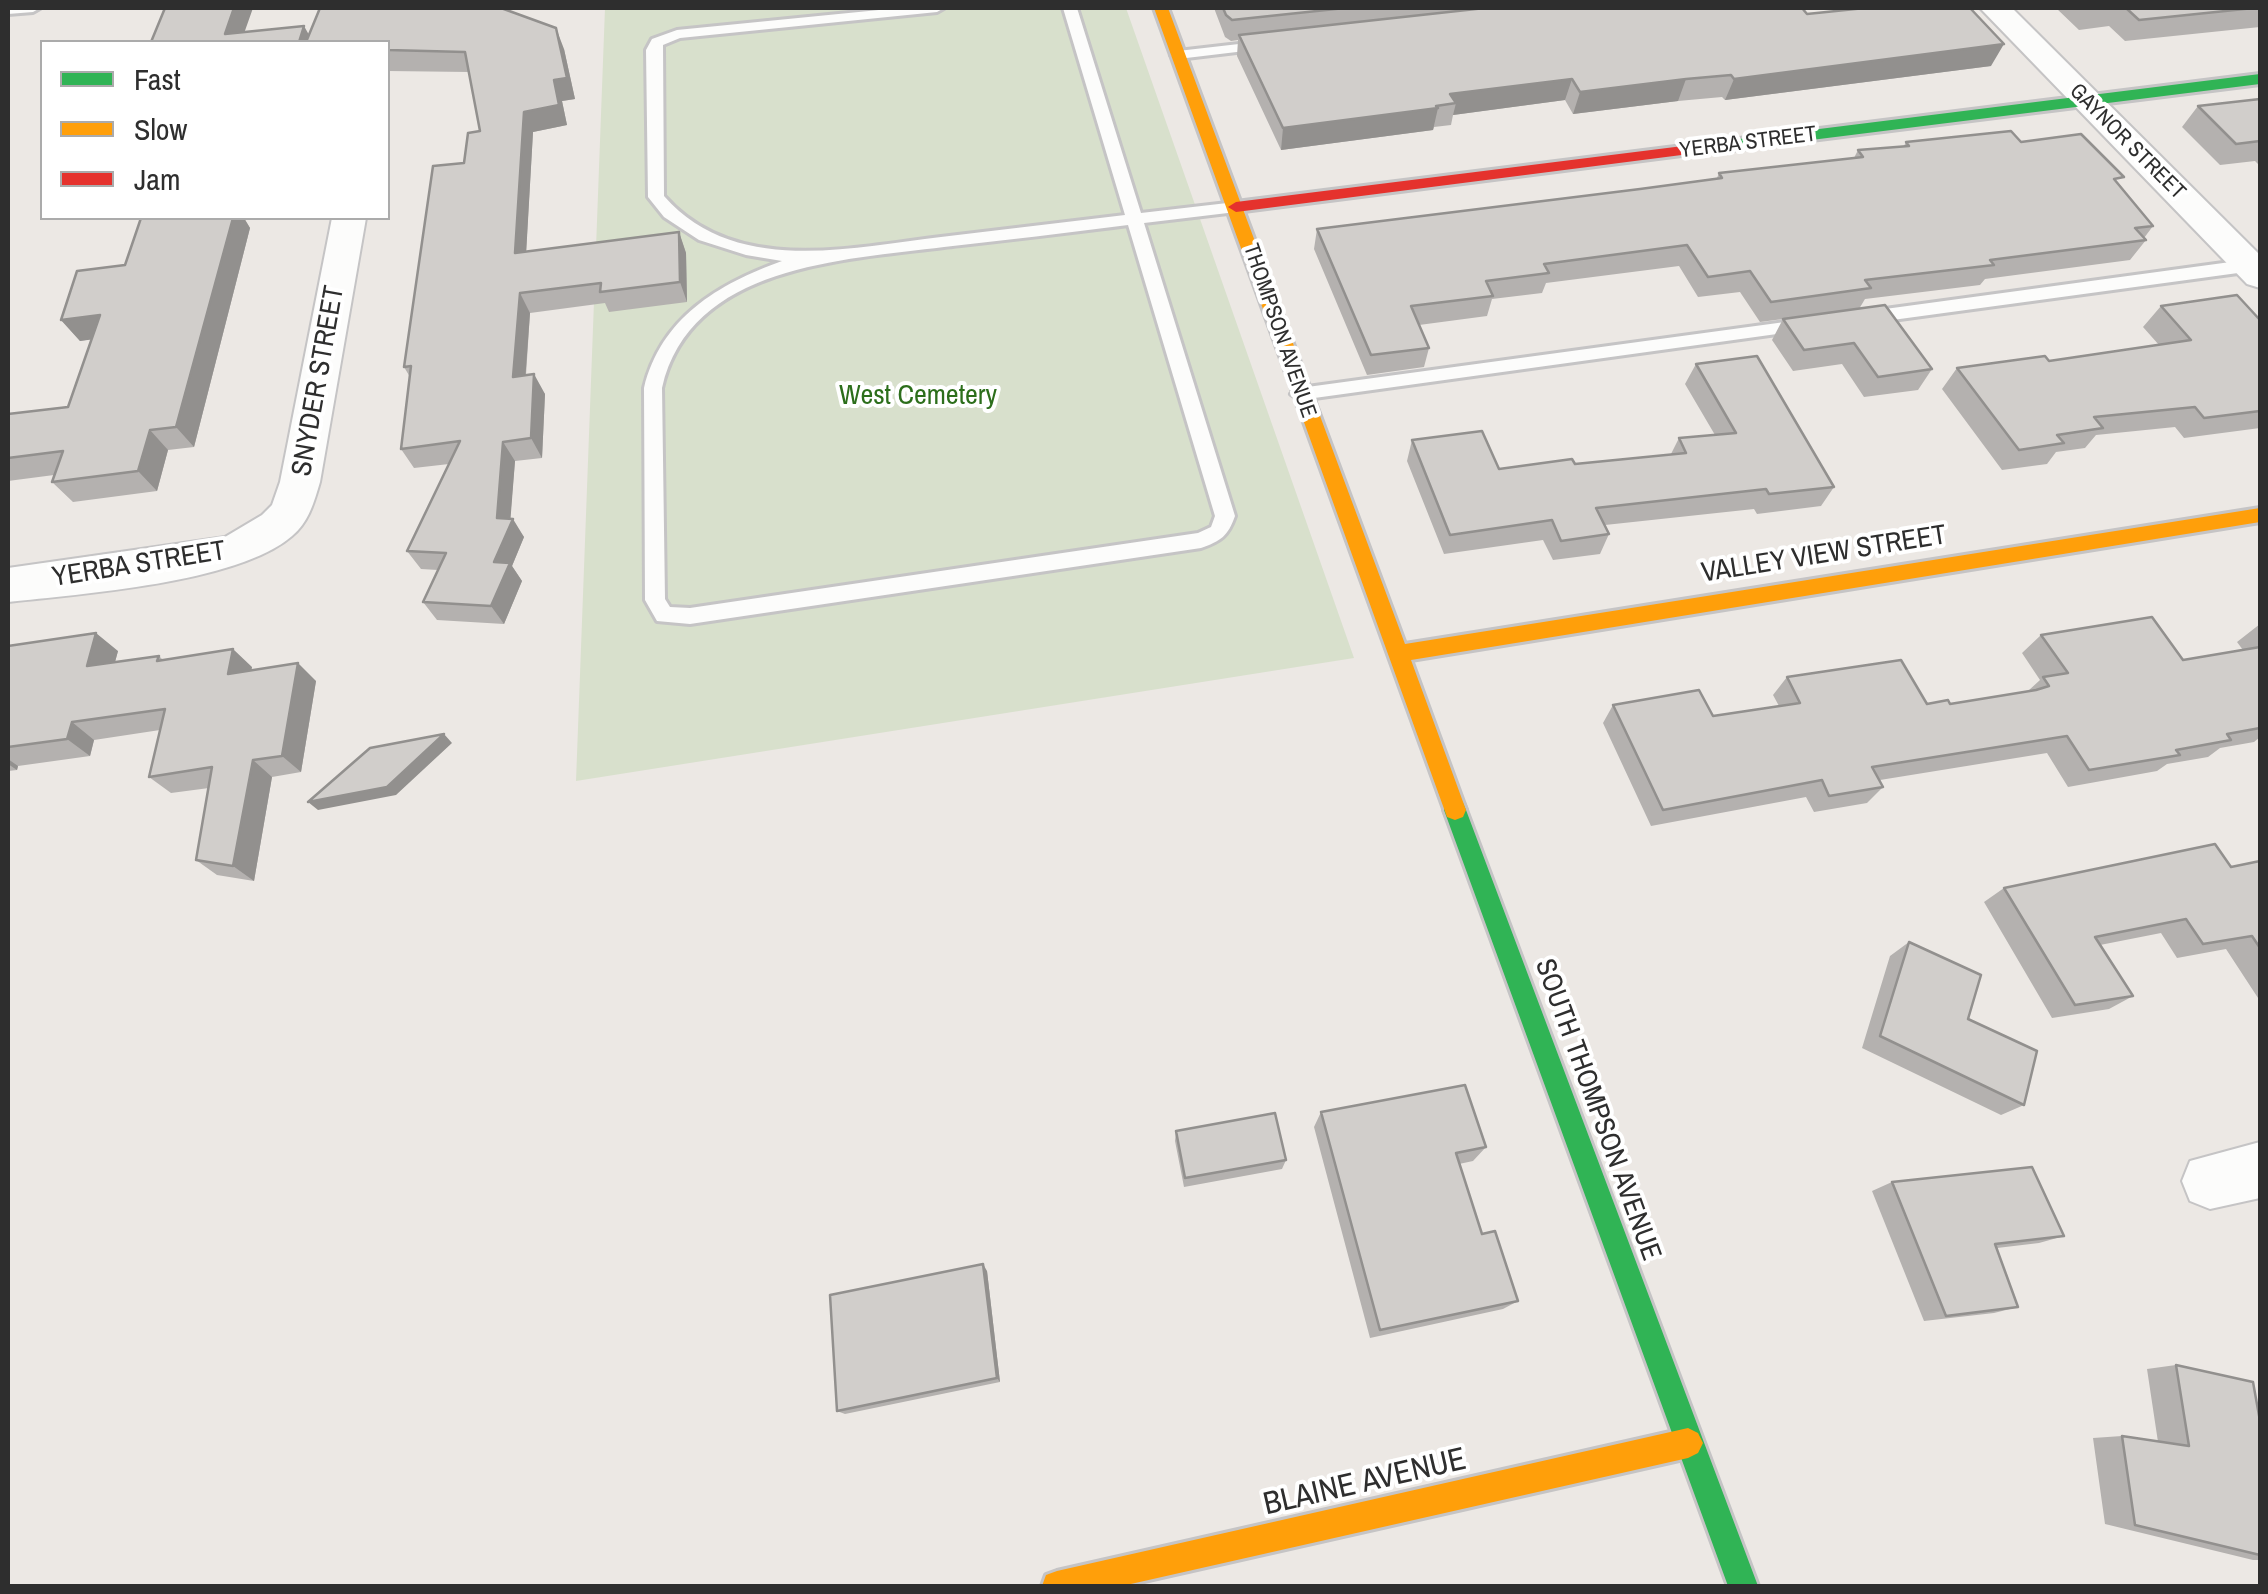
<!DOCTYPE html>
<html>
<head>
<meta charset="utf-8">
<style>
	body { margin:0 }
	#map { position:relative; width:2268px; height:1594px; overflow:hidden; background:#ece8e4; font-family:"Archivo Narrow",sans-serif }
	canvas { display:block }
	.frame { position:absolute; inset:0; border:10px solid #2e2e2e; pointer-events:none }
	.legend { position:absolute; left:40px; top:40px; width:350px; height:180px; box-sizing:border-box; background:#fff; border:2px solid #ababab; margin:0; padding:12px 18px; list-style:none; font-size:30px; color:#2e2e2e }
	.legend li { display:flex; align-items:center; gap:20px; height:50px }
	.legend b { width:50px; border:2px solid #ababab }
</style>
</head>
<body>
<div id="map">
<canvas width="2268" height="1594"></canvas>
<div class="frame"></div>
<ul class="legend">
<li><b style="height:12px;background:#30b455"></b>Fast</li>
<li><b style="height:12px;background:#ff9f0a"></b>Slow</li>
<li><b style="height:12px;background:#e5322d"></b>Jam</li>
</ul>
</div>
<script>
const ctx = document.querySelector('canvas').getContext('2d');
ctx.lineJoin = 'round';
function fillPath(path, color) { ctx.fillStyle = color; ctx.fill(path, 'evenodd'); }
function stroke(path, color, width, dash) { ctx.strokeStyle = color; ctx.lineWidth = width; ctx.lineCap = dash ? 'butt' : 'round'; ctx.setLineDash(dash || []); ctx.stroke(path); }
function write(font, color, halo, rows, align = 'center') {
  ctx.font = font + ' "Archivo Narrow",sans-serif'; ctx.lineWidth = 8; ctx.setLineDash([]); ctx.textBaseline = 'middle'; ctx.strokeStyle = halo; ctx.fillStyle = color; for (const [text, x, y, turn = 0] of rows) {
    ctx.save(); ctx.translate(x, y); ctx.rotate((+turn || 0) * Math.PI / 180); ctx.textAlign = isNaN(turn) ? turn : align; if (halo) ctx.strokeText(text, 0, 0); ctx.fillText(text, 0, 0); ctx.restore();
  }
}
fillPath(new Path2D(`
	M 605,8 L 1126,8 L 1354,658 L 576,781 Z`), '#d8e0cc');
const lane = new Path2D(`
	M 8,8 L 40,8 L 33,12 L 8,14 Z
	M 899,8 L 944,8 L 937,12 L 680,38 L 663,45 L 664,196 C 734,276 849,248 941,237 C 1002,230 1064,222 1125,215 L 1063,8 L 1077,8 L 1141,213 L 1236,202 L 1244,207 L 1236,212 L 1144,223 L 1235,516 C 1228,536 1221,541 1201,548 L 690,624 L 657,621 L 645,600 L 644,388 C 661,318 718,284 782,261 L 746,255 L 699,240 L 664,217 L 648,197 L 646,50 L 652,39 L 677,30 ZM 1128,225 L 1215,516 L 1211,527 L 1198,533 L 690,608 L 670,607 L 665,599 L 662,388 C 690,265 843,260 944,247 C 1005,240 1067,233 1128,225 Z
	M 1265,41 L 1270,42 L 1270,48 L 1178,59 L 1171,55 L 1178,51 Z
	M 2260,258 L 2260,270 L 1863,324 L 1854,318 L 1863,312 Z
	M 1807,319 L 1816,325 L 1813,329 L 1300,400 L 1291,394 L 1300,388 Z`);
const street = new Path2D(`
	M 1980,8 L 2012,8 L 2260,255 L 2260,288 L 2247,284 Z
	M 332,218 L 366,218 L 320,482 C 314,502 309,522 292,536 C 238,583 81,594 8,602 L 8,568 L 225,537 L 262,515 L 272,505 L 280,482 Z
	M 2260,1142 L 2260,1198 L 2210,1209 L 2190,1201 L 2182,1181 L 2190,1161 Z`);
const fast = new Path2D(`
	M 2260,74 L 2260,84 L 1699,154 L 1691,149 L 1699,144 Z
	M 1455,800 L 1463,803 L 1466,810 L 1758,1586 L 1728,1586 L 1444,810 L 1447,803 Z`);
const slow = new Path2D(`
	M 1154,8 L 1168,8 L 1405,644 L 2260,508 L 2260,522 L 1411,660 L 1466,810 L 1463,817 L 1455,820 L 1447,817 Z
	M 1688,1428 L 1698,1433 L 1703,1443 L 1698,1453 L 1688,1458 L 1122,1586 L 1042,1586 L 1046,1575 L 1057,1571 Z`);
const jam = new Path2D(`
	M 1699,144 L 1705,146 L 1705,152 L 1236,212 L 1228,207 L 1236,202 Z`);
stroke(lane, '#c5c4c5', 6);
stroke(street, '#c5c4c5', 4);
stroke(fast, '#c5c4c5', 6);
stroke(slow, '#c5c4c5', 6);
stroke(jam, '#c5c4c5', 6);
fillPath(lane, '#fcfcfb');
fillPath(street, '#fcfcfb');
fillPath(fast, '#30b455');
fillPath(slow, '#ff9f0a');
fillPath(jam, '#e5322d');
fillPath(new Path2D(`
	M 1214,8 L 1802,8 L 1807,14 L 1991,66 L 1725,100 L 1722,97 L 1678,101 L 1573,114 L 1565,100 L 1453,115 L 1451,125 L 1434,127 L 1433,130 L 1281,150 L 1237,56 L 1238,40 L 1231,41 L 1225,37 Z
	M 2056,8 L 2260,8 L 2260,27 L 2125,41 L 2109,26 L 2079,30 Z
	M 244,32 L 564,49 L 575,99 L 562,101 L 567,125 L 533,132 L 526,252 L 679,232 L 686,253 L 687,302 L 609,312 L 605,303 L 530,313 L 526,375 L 545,394 L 542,458 L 515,461 L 510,519 L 524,537 L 512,566 L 522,581 L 504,624 L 437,620 L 423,602 L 438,570 L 421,569 L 407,551 L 449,464 L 414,468 L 401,449 L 410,377 L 404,367 L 464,163 L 480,131 L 469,72 L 388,71 L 388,42 L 151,42 Z
	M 2260,99 L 2260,166 L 2255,161 L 2220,165 L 2182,127 L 2198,106 Z
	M 1906,142 L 2021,142 L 2119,184 L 2153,226 L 2144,238 L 2146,240 L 2130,260 L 1985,279 L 1980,285 L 1865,299 L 1859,309 L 1760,322 L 1740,292 L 1698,297 L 1679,266 L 1546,283 L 1542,293 L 1492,299 L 1487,316 L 1419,325 L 1429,348 L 1424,367 L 1367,375 L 1314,249 L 1317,229 L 1640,189 L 1717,178 L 1719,173 L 1854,158 L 1858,150 L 1904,146 Z
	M 141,218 L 244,218 L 250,228 L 194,447 L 168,450 L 157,491 L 73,502 L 52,482 L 54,475 L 8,481 L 8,414 L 68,407 L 92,339 L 80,341 L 61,320 L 125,265 Z
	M 2161,306 L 2260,320 L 2260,428 L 2184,438 L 2175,427 L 2096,435 L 2085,448 L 2056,452 L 2047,464 L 2002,470 L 1942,389 L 1957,368 L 2049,361 L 2159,345 L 2143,327 Z
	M 1783,319 L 1932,369 L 1918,390 L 1864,397 L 1842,364 L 1793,371 L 1772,340 Z
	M 1696,364 L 1834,487 L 1821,506 L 1757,514 L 1754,509 L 1605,525 L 1609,534 L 1600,554 L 1553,560 L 1543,540 L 1444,554 L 1407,461 L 1412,440 L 1499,469 L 1575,464 L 1671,454 L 1679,438 L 1715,435 L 1685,384 Z
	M 2260,624 L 2260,737 L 2254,742 L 2220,748 L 2208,757 L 2167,764 L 2157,771 L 2068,787 L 2047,753 L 1880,780 L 1883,787 L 1867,803 L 1814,812 L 1806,797 L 1651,826 L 1603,723 L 1613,705 L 1713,716 L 1779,706 L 1773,695 L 1787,677 L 1927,704 L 1950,704 L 2028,691 L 2040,680 L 2022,653 L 2041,635 L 2183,660 L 2243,650 L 2237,642 Z
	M 8,646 L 118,651 L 115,662 L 159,656 L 163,660 L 252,667 L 251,670 L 316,681 L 301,772 L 272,777 L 254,881 L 217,875 L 196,860 L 209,788 L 171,793 L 149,777 L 160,730 L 94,740 L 90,756 L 18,766 L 17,770 L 8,771 Z
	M 2260,861 L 2260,1001 L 2226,949 L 2177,958 L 2161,933 L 2100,945 L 2133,996 L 2109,1009 L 2052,1018 L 1984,902 L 2004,888 L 2231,867 Z
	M 1909,942 L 2024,1105 L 2001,1115 L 1862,1048 L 1890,956 Z
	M 1321,1112 L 1486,1147 L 1473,1161 L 1459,1164 L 1482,1234 L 1518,1301 L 1503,1309 L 1370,1338 L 1314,1127 Z
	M 1176,1131 L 1286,1160 L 1282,1169 L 1184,1187 L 1175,1141 Z
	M 1892,1182 L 2064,1236 L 2039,1243 L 1997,1248 L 2018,1307 L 1994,1313 L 1924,1321 L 1872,1191 Z
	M 987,1271 L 1000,1382 L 845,1414 L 837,1411 Z
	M 2176,1365 L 2260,1421 L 2260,1560 L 2253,1560 L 2105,1524 L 2093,1438 L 2122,1436 L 2158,1442 L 2147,1369 Z`), '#b4b1af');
fillPath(new Path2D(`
	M 234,8 L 253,8 L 241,42 L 225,34 Z
	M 304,26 L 313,42 L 299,42 Z
	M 556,28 L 564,49 L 575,99 L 562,101 L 567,125 L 533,132 L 525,273 L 515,253 L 524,112 L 554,80 Z
	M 2004,44 L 1991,66 L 1725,100 L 1734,79 Z
	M 1572,79 L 1565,100 L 1453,115 L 1456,103 L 1450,94 Z
	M 1686,79 L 1678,101 L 1573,114 L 1580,92 Z
	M 1438,108 L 1433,130 L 1281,150 L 1283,128 Z
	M 233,218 L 244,218 L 250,228 L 194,447 L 176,427 Z
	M 679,232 L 686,253 L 687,302 L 680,282 Z
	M 520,293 L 530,313 L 524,396 L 513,377 Z
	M 100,315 L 118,336 L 80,341 L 61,320 Z
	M 534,374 L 545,394 L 542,458 L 531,438 Z
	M 150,430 L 168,450 L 157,491 L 138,471 Z
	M 503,442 L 515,461 L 510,525 L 513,519 L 524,537 L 512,566 L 522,581 L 504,624 L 491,606 Z
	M 96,633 L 118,651 L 109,684 L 87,666 Z
	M 233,649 L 252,667 L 247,692 L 228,674 Z
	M 298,663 L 316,681 L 301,772 L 282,756 Z
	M 72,722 L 94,740 L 90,756 L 67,739 Z
	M 444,734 L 452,743 L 396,795 L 318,810 L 308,802 Z
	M 8,759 L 18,766 L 17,770 L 8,764 Z
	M 253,760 L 272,777 L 254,881 L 233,866 Z
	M 983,1264 L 987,1271 L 1000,1382 L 997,1378 Z`), '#92908e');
const building = new Path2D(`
	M 165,8 L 234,8 L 225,34 L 304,26 L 299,42 L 151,42 Z
	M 320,8 L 501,8 L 556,28 L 567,78 L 554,80 L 559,105 L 524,112 L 515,253 L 679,232 L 680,282 L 600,292 L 601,283 L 520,293 L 513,377 L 534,374 L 531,438 L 503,442 L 497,518 L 513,519 L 494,562 L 510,563 L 491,606 L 423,602 L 446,553 L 407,551 L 460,441 L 401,449 L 411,366 L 404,367 L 433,166 L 464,163 L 468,133 L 480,131 L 465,52 L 388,50 L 388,42 L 306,42 Z
	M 1223,8 L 1345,8 L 1232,20 L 1226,15 Z
	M 1485,8 L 1802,8 L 1807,14 L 1865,8 L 1970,8 L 2004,44 L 1734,79 L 1731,75 L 1686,79 L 1580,92 L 1572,79 L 1450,94 L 1456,103 L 1436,106 L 1438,108 L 1283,128 L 1239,35 Z
	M 2126,8 L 2254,8 L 2139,20 Z
	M 2260,99 L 2260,141 L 2236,144 L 2198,106 Z
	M 2011,131 L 2021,142 L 2081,134 L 2124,177 L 2114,179 L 2153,226 L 2135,228 L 2146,240 L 1990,260 L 1994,265 L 1865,280 L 1871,288 L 1771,302 L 1750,271 L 1708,277 L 1687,245 L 1544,264 L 1549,273 L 1486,281 L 1493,296 L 1411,306 L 1429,348 L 1371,355 L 1317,229 L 1640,189 L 1722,178 L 1719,173 L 1863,157 L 1858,150 L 1909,146 L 1906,142 Z
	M 141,218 L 233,218 L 176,427 L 150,430 L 138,471 L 52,482 L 63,451 L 8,458 L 8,414 L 68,407 L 100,315 L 61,320 L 77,271 L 125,265 Z
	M 2237,295 L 2260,320 L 2260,411 L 2204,418 L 2195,407 L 2094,417 L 2103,428 L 2057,435 L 2064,443 L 2019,450 L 1957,368 L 2045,356 L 2049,361 L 2191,340 L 2161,306 Z
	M 1885,305 L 1932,369 L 1878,377 L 1854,343 L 1804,350 L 1783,319 Z
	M 1757,356 L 1834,487 L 1769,494 L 1766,489 L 1596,508 L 1609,534 L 1561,541 L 1552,520 L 1450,535 L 1412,440 L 1482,431 L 1499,469 L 1572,459 L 1575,464 L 1686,453 L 1679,438 L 1736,433 L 1696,364 Z
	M 2152,617 L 2183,660 L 2260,647 L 2260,728 L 2227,734 L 2231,740 L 2176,750 L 2180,755 L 2089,770 L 2067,736 L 1872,767 L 1883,787 L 1829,796 L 1822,780 L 1663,810 L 1613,705 L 1699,690 L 1713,716 L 1800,703 L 1787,677 L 1901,660 L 1927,704 L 1948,700 L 1950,704 L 2036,690 L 2049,686 L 2043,677 L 2068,673 L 2041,635 Z
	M 96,633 L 87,666 L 159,656 L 157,661 L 233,649 L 228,674 L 298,663 L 282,756 L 253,760 L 233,866 L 196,860 L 212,767 L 149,777 L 165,709 L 72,722 L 67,739 L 8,747 L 8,646 Z
	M 444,734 L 387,787 L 308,802 L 370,748 Z
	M 2215,844 L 2231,867 L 2260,861 L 2260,948 L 2252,936 L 2203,944 L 2186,919 L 2095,937 L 2133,996 L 2075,1005 L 2004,888 Z
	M 1909,942 L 1981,975 L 1968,1019 L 2037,1051 L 2024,1105 L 1880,1036 Z
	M 1465,1085 L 1486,1147 L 1456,1153 L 1482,1234 L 1495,1231 L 1518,1301 L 1380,1330 L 1321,1112 Z
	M 1275,1113 L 1286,1160 L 1185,1178 L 1176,1131 Z
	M 2032,1167 L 2064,1236 L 1995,1244 L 2018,1307 L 1946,1316 L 1892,1182 Z
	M 983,1264 L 997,1378 L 837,1411 L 830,1295 Z
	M 2176,1365 L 2253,1382 L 2260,1421 L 2260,1555 L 2135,1525 L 2122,1436 L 2189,1446 Z`);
fillPath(building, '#d1cecb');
stroke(building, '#92908e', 2.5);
write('22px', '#2e2e2e', '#fff', [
	["GAYNOR STREET",2127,142,45],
	["YERBA STREET",1748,143,-7],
	["THOMPSON AVENUE",1279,331,71]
]);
write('28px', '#2e2e2e', '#fff', [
	["SNYDER STREET",319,381,-80],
	["VALLEY VIEW STREET",1824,555,-9],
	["YERBA STREET",139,565,-9],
	["SOUTH THOMPSON AVENUE",1597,1110,70]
]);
write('28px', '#2c6e1b', '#fff', [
	["West Cemetery",918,396]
]);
write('32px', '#2e2e2e', '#fff', [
	["BLAINE AVENUE",1365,1483,-13]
]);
</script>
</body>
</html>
